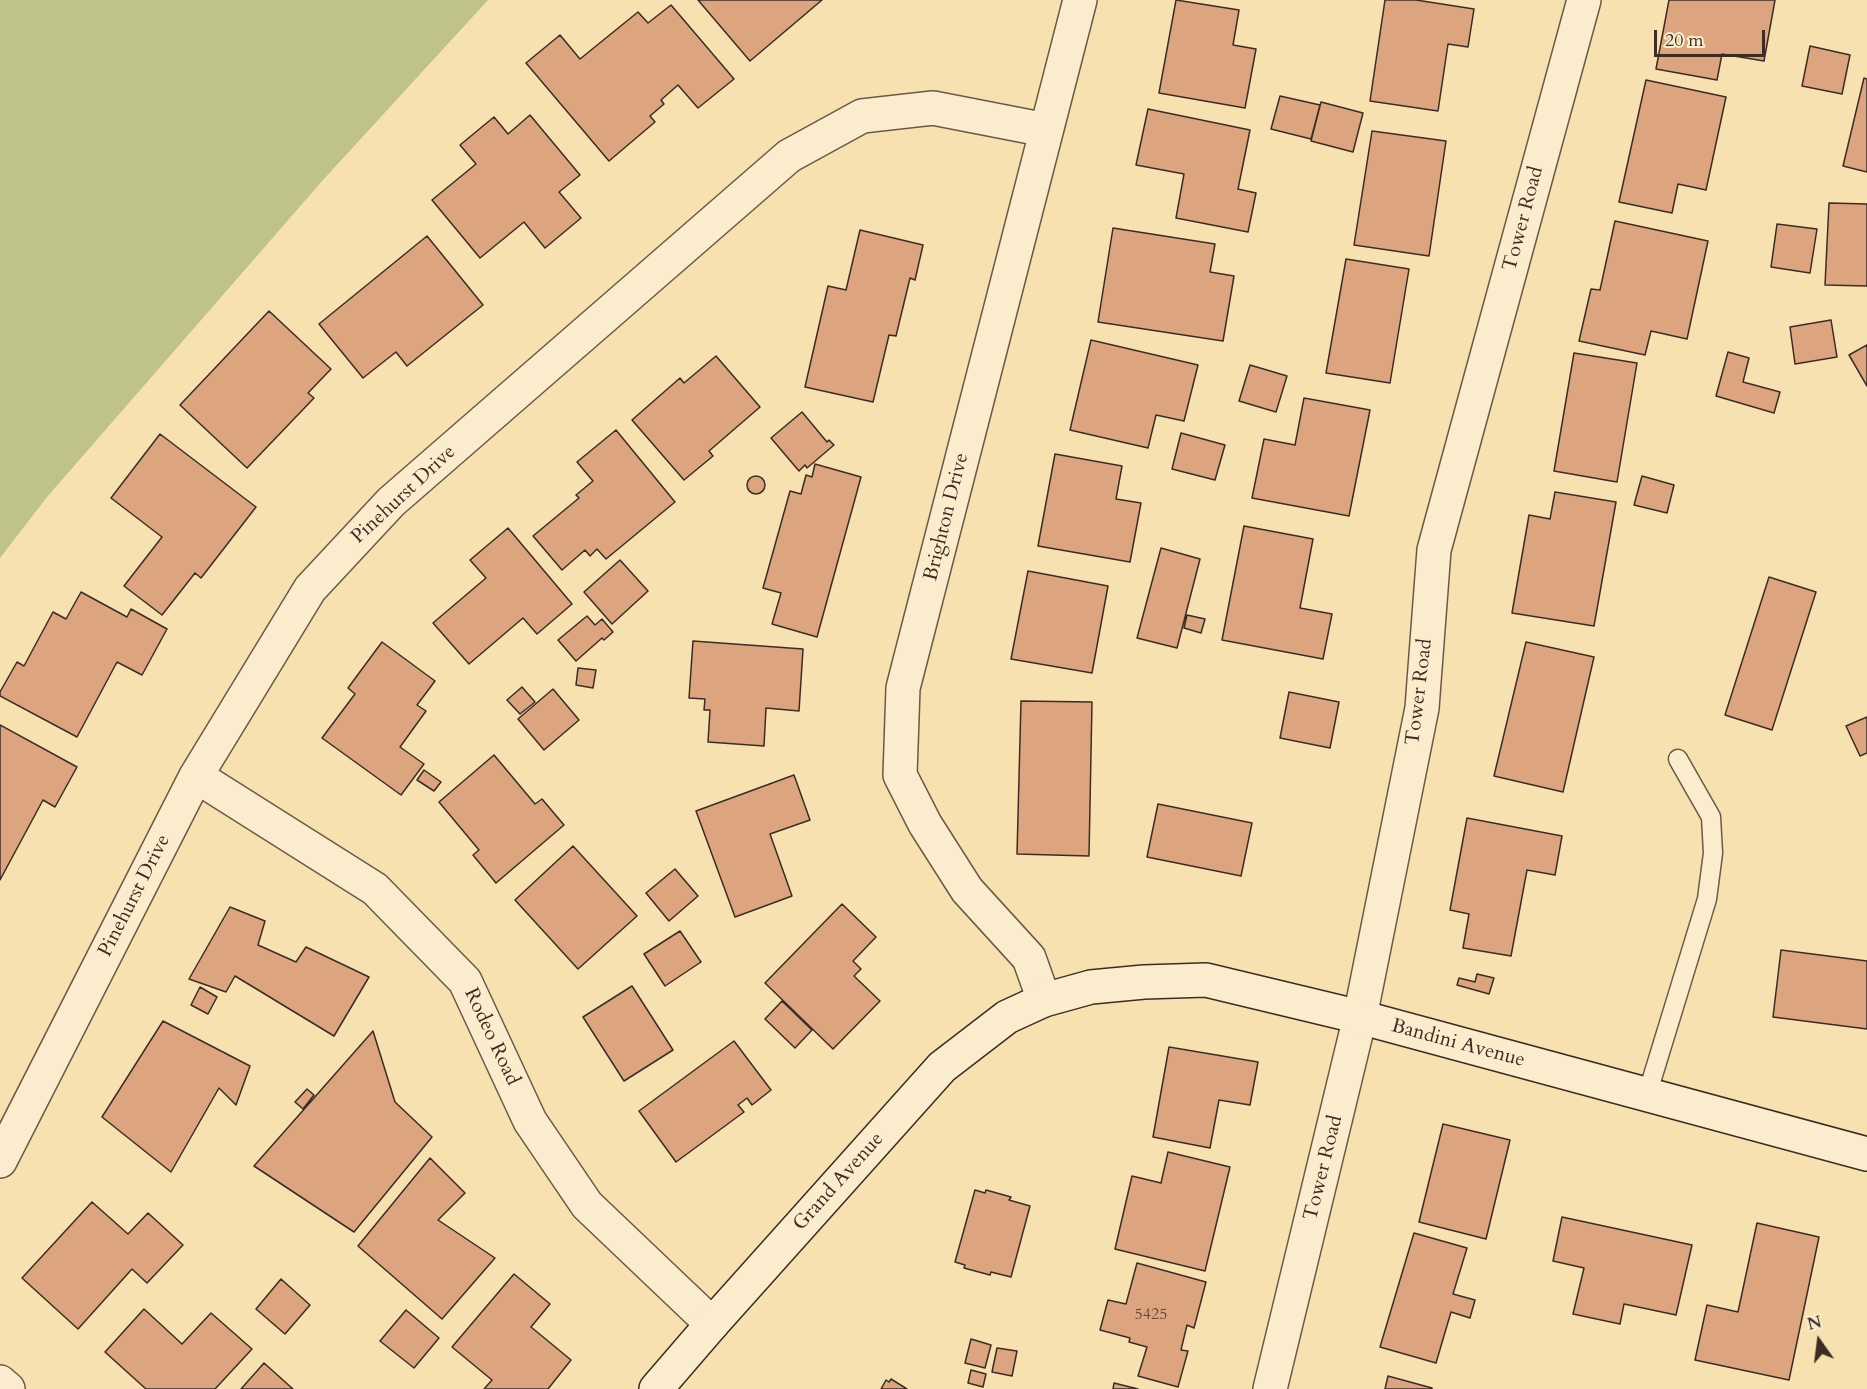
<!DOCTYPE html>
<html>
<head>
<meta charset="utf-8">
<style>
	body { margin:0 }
	#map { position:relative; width:1867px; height:1389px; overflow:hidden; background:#f7e1b0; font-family:Cardo,serif }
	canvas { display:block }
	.north { position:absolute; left:1789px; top:1311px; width:60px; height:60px; -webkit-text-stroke:4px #faeccc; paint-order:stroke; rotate:346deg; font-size:16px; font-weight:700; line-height:24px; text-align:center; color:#3c2c24 }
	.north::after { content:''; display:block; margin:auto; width:21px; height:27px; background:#3c2c24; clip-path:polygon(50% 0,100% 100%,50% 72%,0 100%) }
	.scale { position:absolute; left:1654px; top:30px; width:111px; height:27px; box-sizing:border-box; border:3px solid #3c2c24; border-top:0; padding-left:8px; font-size:18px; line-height:21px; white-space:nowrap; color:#3c2c24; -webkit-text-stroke:4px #faeccc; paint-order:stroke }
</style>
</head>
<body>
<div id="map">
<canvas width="1867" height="1389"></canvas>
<div class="north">N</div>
<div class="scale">20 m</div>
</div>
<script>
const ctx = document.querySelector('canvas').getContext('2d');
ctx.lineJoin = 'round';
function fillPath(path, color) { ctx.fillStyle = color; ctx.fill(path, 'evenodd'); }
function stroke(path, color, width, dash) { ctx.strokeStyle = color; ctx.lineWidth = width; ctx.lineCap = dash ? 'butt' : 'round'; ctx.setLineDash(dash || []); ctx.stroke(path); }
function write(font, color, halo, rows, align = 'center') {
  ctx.font = font + ' Cardo,serif'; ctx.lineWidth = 5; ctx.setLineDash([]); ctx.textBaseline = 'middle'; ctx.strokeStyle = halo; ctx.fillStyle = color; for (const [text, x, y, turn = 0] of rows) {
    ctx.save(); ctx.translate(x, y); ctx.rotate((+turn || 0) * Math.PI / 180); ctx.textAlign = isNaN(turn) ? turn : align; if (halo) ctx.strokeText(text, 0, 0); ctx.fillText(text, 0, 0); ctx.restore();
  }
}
fillPath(new Path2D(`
	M 0,0 L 488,0 L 323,180 L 47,497 L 0,558 Z`), '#bfc28a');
const building = new Path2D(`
	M 698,0 L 822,0 L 750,61 Z
	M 1176,0 L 1239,10 L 1233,45 L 1256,49 L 1245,108 L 1159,93 Z
	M 1385,0 L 1416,0 L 1474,9 L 1468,47 L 1448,44 L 1438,111 L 1370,101 Z
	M 1669,0 L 1775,0 L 1764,61 L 1722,54 L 1717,80 L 1656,69 Z
	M 671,5 L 734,79 L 698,108 L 678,85 L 661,100 L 664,104 L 650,116 L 655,122 L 609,161 L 526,63 L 560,35 L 580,59 L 638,12 L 648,23 Z
	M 1810,46 L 1850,55 L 1842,94 L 1802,86 Z
	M 1864,78 L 1867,79 L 1867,172 L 1843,166 Z
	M 1646,80 L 1726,97 L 1706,190 L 1678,184 L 1672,213 L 1619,202 Z
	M 1280,96 L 1320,105 L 1311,139 L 1271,129 Z
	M 1321,102 L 1363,113 L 1353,152 L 1311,141 Z
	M 1148,109 L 1250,130 L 1238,189 L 1256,193 L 1248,232 L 1176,218 L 1184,174 L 1136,165 Z
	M 530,115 L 580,175 L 559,192 L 581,218 L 545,248 L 524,222 L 480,258 L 432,200 L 476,164 L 460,145 L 494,117 L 508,134 Z
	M 1372,131 L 1446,141 L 1429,256 L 1354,245 Z
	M 1829,203 L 1867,204 L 1867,286 L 1825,285 Z
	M 1615,221 L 1708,241 L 1687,339 L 1651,331 L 1645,355 L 1579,341 L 1591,289 L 1600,290 Z
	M 1777,224 L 1817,229 L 1810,273 L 1771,267 Z
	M 1113,228 L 1215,244 L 1210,272 L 1234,276 L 1223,341 L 1098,322 Z
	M 860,230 L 923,245 L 915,280 L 910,278 L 896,336 L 889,335 L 873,402 L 805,387 L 828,286 L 846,290 Z
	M 427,236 L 483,305 L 407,366 L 396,352 L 363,378 L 319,324 Z
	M 1346,259 L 1409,269 L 1390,383 L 1326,373 Z
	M 269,311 L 331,369 L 308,393 L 314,398 L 247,468 L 180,405 Z
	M 1831,320 L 1837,357 L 1795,364 L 1790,327 Z
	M 1091,340 L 1198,365 L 1184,421 L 1156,415 L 1148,448 L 1070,430 Z
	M 1867,345 L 1867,386 L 1849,355 Z
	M 1728,352 L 1749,358 L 1743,382 L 1780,392 L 1774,413 L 1716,396 Z
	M 1574,353 L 1637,363 L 1617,482 L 1554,471 Z
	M 716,356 L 760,407 L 709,451 L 713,456 L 684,480 L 632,420 L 680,378 L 684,383 Z
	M 1250,365 L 1287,376 L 1276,412 L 1239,401 Z
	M 1304,398 L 1370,410 L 1349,516 L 1252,498 L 1264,439 L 1295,445 Z
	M 802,412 L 827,442 L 829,440 L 834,445 L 807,468 L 805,465 L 799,471 L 771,438 Z
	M 616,430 L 675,502 L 606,559 L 597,549 L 590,556 L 585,550 L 562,570 L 533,536 L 579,498 L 576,495 L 593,481 L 577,462 Z
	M 1181,433 L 1225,445 L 1215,480 L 1172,469 Z
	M 160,434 L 256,507 L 201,578 L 195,573 L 162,615 L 124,586 L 162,537 L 111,498 Z
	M 1055,454 L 1122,466 L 1116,499 L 1141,503 L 1130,562 L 1038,546 Z
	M 815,464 L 861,477 L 817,637 L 772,624 L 781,593 L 763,588 L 790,491 L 801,494 L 806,475 L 812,477 Z
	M747 485a9 9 0 1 1 18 0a9 9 0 1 1-18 0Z
	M 1642,476 L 1674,485 L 1667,513 L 1634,505 Z
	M 1555,492 L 1616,502 L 1594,626 L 1512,613 L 1529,515 L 1550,519 Z
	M 1244,526 L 1313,539 L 1300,608 L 1332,614 L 1323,659 L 1222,640 Z
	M 508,528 L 572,604 L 537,634 L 523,618 L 469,664 L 433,623 L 486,578 L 470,560 Z
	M 1161,548 L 1200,559 L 1177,648 L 1137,638 Z
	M 620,560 L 648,591 L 612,624 L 584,592 Z
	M 1028,571 L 1108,586 L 1092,673 L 1011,659 Z
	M 1769,577 L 1816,592 L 1772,730 L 1725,715 Z
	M 81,592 L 127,617 L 131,609 L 167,629 L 142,675 L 117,662 L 77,737 L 0,696 L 0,692 L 17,662 L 24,666 L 53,612 L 66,619 Z
	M 1187,615 L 1205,619 L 1201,633 L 1184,628 Z
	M 587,616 L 595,625 L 602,619 L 613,632 L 604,640 L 602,638 L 576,661 L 558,640 Z
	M 693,641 L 803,649 L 799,711 L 766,708 L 764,746 L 708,742 L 710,710 L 704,710 L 705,699 L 689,698 Z
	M 382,642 L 435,681 L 417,705 L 426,711 L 400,747 L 424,764 L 401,795 L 322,738 L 355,694 L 348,688 Z
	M 1526,642 L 1594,657 L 1563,792 L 1494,776 Z
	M 578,668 L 596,670 L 593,688 L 576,685 Z
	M 522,687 L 535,702 L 520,714 L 507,700 Z
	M 553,689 L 579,720 L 544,750 L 518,719 Z
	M 1289,692 L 1339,702 L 1330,748 L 1280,738 Z
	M 1021,701 L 1092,702 L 1089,856 L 1017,854 Z
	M 1867,717 L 1867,753 L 1860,756 L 1846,726 Z
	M 0,725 L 77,767 L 55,807 L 43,800 L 0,880 Z
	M 494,755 L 535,804 L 542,799 L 564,825 L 496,883 L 473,855 L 479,850 L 439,802 Z
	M 424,770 L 441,782 L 434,791 L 417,780 Z
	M 794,775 L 810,820 L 770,834 L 792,896 L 735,917 L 696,811 Z
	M 1158,804 L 1252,823 L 1241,876 L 1147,857 Z
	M 1467,818 L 1562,836 L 1555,875 L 1527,870 L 1511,956 L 1463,948 L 1469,914 L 1450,910 Z
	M 573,846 L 637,916 L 578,969 L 515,900 Z
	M 675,869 L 698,896 L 669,921 L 646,893 Z
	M 842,904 L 876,937 L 853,961 L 861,969 L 854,976 L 880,1001 L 833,1049 L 765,983 Z
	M 230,907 L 265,921 L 258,945 L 296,962 L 306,947 L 369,977 L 334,1036 L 235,976 L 226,992 L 189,979 Z
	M 680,931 L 701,962 L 665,986 L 644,954 Z
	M 1781,950 L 1867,961 L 1867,1029 L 1773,1017 Z
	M 1477,974 L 1494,978 L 1489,994 L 1457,985 L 1459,978 L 1475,982 Z
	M 632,986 L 673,1050 L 624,1081 L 583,1017 Z
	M 200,987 L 217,997 L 208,1014 L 191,1005 Z
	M 782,1001 L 812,1030 L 795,1048 L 765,1019 Z
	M 163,1021 L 250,1066 L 236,1105 L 219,1088 L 171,1172 L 102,1117 Z
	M 373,1031 L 395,1102 L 432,1137 L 354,1232 L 254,1166 Z
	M 734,1041 L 771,1090 L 752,1105 L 747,1098 L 738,1105 L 744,1112 L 676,1162 L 639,1111 Z
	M 1169,1047 L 1258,1062 L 1250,1105 L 1219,1100 L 1210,1148 L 1153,1137 Z
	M 307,1089 L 314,1095 L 303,1109 L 295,1102 Z
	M 1443,1124 L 1510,1140 L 1486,1239 L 1419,1222 Z
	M 1168,1152 L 1230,1167 L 1205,1271 L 1115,1249 L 1132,1176 L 1161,1183 Z
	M 430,1158 L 465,1193 L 438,1220 L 495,1258 L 442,1319 L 358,1246 Z
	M 975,1190 L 985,1193 L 986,1190 L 1011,1197 L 1009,1200 L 1030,1206 L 1011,1277 L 991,1272 L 990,1275 L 964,1268 L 965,1265 L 955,1262 Z
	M 92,1202 L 128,1234 L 148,1213 L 183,1245 L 147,1283 L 132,1269 L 78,1329 L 22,1278 Z
	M 1562,1217 L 1692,1245 L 1676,1315 L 1624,1304 L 1620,1324 L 1573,1314 L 1584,1268 L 1553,1261 Z
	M 1757,1223 L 1819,1237 L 1789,1380 L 1695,1360 L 1707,1305 L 1738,1312 Z
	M 1414,1233 L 1467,1248 L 1453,1294 L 1475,1300 L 1470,1318 L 1451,1312 L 1436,1363 L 1380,1347 Z
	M 1137,1263 L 1206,1282 L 1194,1328 L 1187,1325 L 1181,1350 L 1188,1351 L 1178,1387 L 1138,1376 L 1147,1347 L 1129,1342 L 1130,1338 L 1100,1330 L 1108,1300 L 1126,1304 Z
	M 514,1274 L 550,1304 L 531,1327 L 571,1360 L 548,1389 L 484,1389 L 492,1380 L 452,1347 Z
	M 281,1279 L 310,1305 L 285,1334 L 256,1309 Z
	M 144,1309 L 182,1344 L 211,1313 L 252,1349 L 215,1389 L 146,1389 L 105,1352 Z
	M 406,1310 L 439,1338 L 414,1368 L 380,1341 Z
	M 971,1339 L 991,1345 L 985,1368 L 965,1363 Z
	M 997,1348 L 1017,1351 L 1012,1376 L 992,1372 Z
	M 264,1363 L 293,1389 L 241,1389 Z
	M 971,1370 L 986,1374 L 983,1387 L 968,1383 Z
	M 1388,1376 L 1432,1388 L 1432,1389 L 1385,1389 Z
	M 891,1379 L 907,1389 L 881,1389 L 886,1380 L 889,1382 Z
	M 1114,1383 L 1138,1389 L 1113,1389 Z`);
fillPath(building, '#dda57f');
stroke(building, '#3c2c24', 1.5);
const lane = new Path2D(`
	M 1647,1095 L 1707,899 L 1713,853 L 1711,817 L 1678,759`);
const street = new Path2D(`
	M 196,776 L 375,889 L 465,981 L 530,1121 L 587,1205 L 712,1324
	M 1044,1000 L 1029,958 L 967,890 L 925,824 L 900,775 L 903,688 L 1080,0
	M 0,1161 L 196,776 L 310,589 L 391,502 L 789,156 L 862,116 L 933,108 L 1046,130
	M 0,1382 L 8,1389
	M 1270,1389 L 1360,1017 L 1422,708 L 1434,550 L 1584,0`);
const secondary = new Path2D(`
	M 656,1389 L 712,1324 L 942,1067 L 1007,1017 L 1044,1000 L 1091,987 L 1144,982 L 1206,980 L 1360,1017 L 1867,1154`);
stroke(lane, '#6b5947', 21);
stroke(street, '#6b5947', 36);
stroke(secondary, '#3c2c24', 36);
stroke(lane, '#faeccc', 18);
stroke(street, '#faeccc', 33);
stroke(secondary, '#faeccc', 33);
write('16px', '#644a3b', null, [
	["5425",1151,1315]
]);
write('20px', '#3c2c24', '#faeccc', [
	["Tower Road",1524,219,-75],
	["Pinehurst Drive",404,495,-43],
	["Brighton Drive",947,517,-76],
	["Tower Road",1420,692,-83],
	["Pinehurst Drive",135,896,-63],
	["Rodeo Road",491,1037,65],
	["Bandini Avenue",1458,1044,15],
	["Tower Road",1324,1168,-76],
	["Grand Avenue",839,1182,-48]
]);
</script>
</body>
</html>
